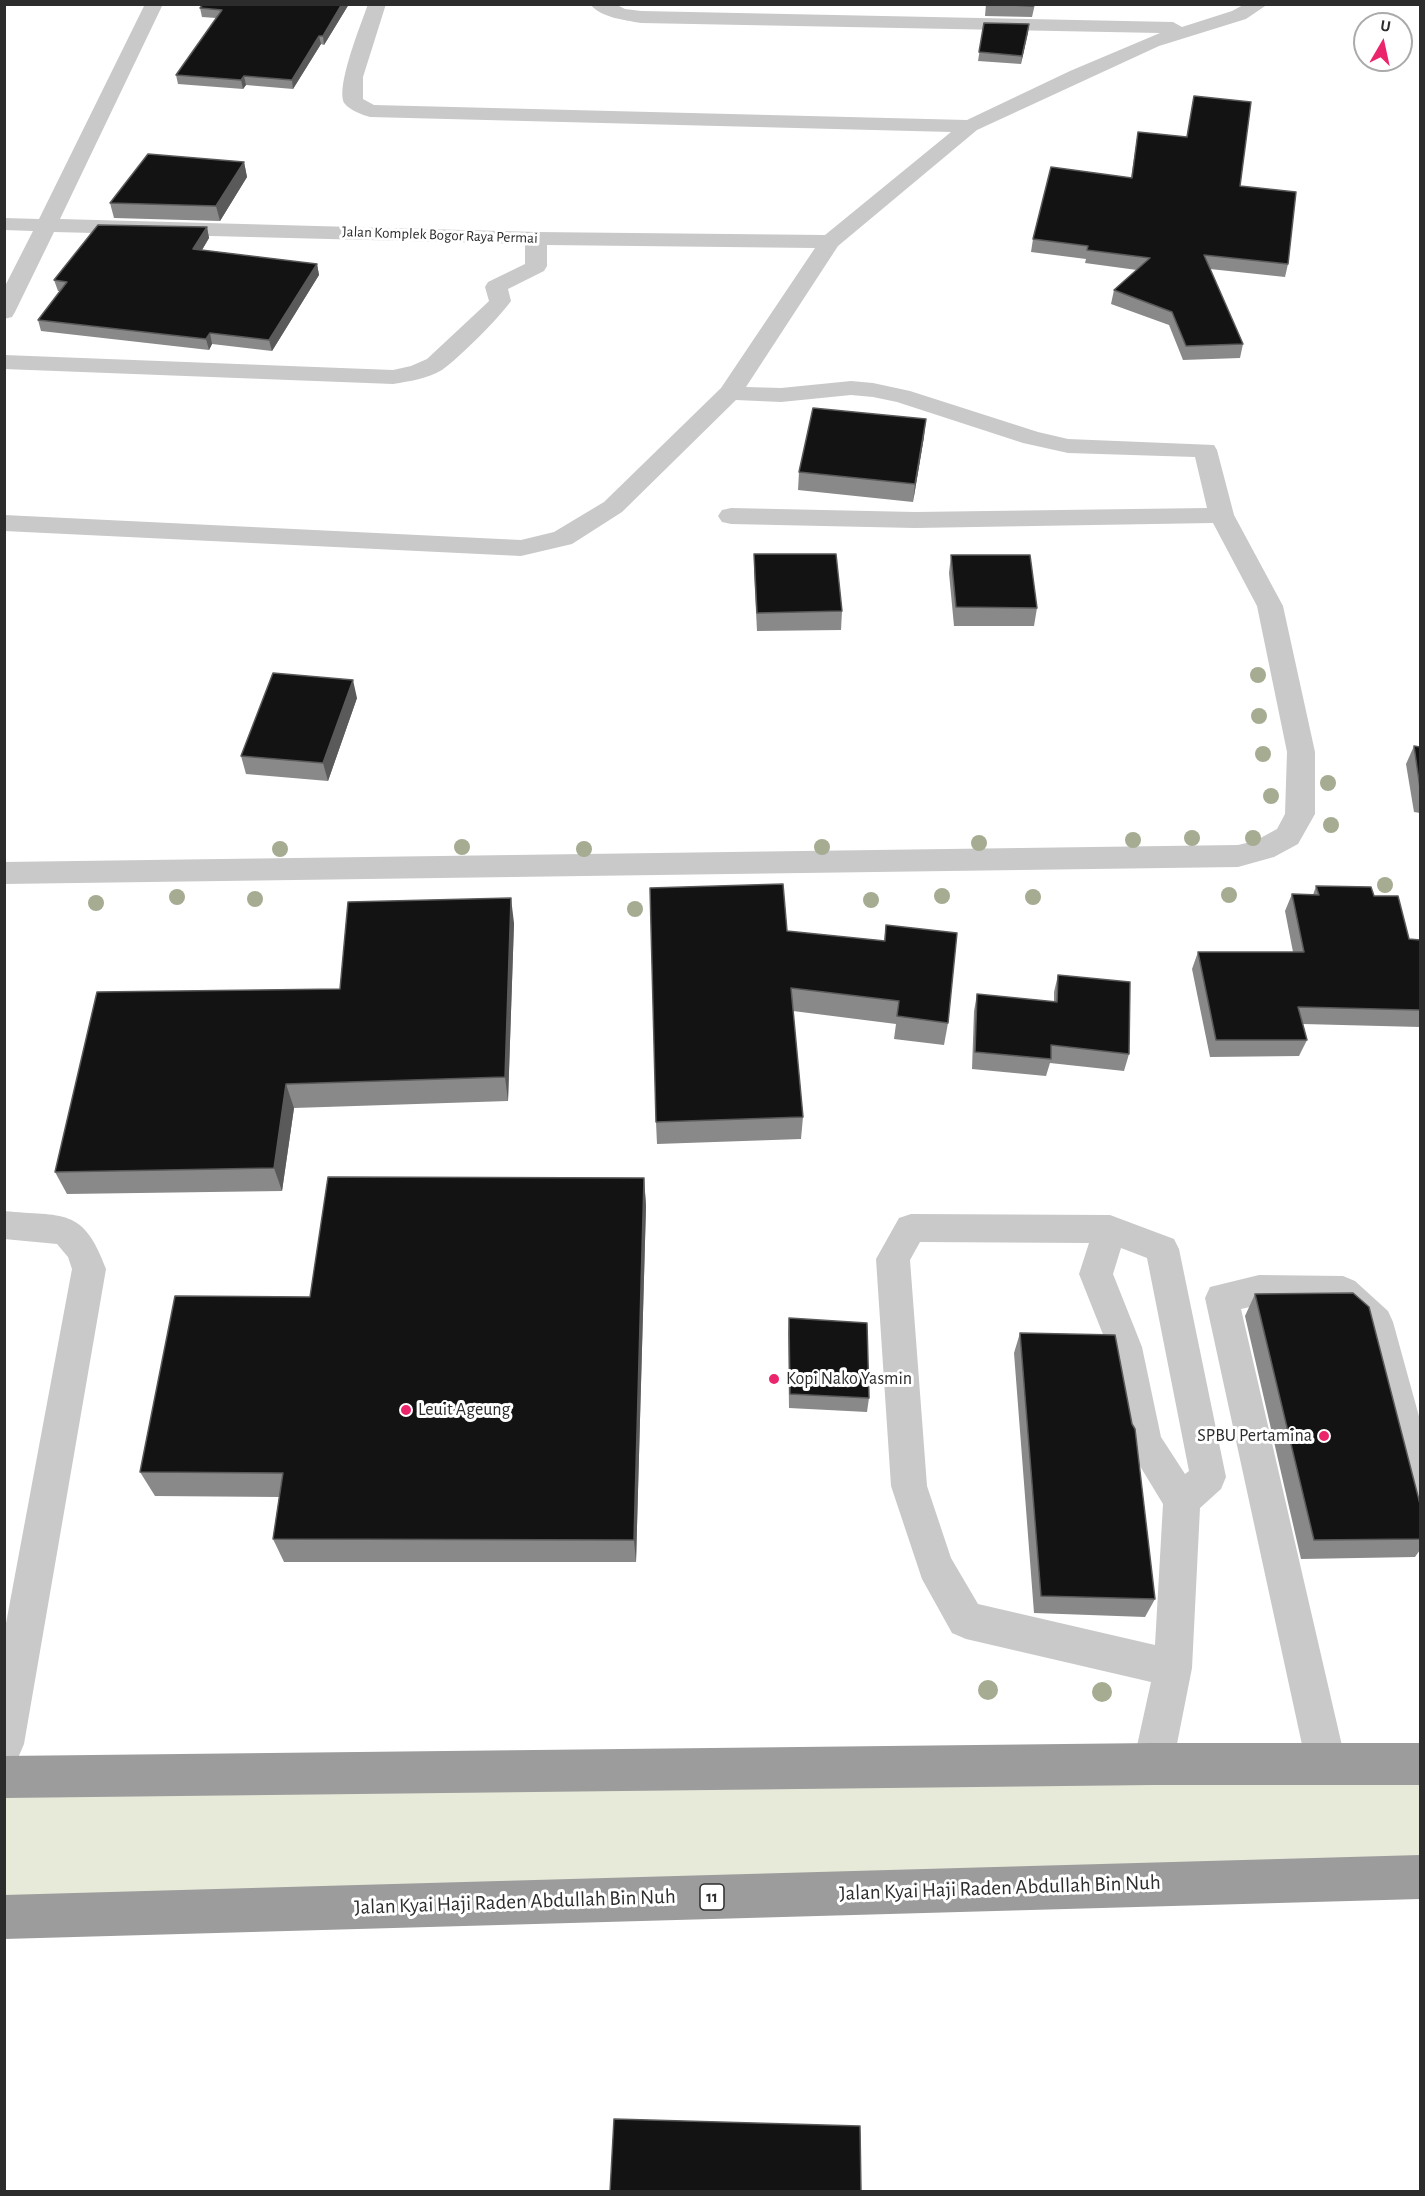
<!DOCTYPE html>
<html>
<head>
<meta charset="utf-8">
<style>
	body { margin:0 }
	#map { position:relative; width:1425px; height:2196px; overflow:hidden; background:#fff; font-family:"Alegreya Sans",sans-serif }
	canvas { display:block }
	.frame { position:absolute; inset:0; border:6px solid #2c2c2c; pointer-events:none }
	.north { position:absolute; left:1353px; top:12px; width:60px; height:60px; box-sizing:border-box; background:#fff; border:2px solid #ababab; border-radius:50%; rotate:9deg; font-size:16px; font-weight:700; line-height:24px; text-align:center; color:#2c2c2c }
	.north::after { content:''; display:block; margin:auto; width:21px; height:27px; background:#eb256b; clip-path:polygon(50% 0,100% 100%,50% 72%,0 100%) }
</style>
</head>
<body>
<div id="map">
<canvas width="1425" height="2196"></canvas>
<div class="frame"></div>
<div class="north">U</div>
</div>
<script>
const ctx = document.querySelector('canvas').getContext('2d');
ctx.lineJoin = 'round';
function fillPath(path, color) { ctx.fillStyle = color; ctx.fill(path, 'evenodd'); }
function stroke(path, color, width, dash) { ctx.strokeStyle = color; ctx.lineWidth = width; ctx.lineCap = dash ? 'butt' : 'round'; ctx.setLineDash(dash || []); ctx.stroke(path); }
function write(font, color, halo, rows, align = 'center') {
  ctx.font = font + ' "Alegreya Sans",sans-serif'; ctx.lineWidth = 6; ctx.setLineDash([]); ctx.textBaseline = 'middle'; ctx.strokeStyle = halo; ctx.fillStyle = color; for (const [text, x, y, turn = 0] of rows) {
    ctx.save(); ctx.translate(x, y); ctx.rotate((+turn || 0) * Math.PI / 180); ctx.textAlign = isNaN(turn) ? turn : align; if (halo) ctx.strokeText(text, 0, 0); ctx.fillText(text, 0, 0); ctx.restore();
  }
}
fillPath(new Path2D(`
	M 1420,1763 L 1420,1877 L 5,1917 L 4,1779 Z`), '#e7ead8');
fillPath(new Path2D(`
	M 4,1211 C 63,1217 83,1206 106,1269 L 24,1744 L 18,1758 L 4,1764 L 4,1634 L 72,1269 L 68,1257 L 57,1244 L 4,1239 Z
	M 911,1214 L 1110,1215 L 1174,1239 L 1179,1249 L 1226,1477 L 1221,1489 L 1200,1508 L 1192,1668 L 1173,1764 L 1167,1778 L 1153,1784 L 1139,1778 L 1133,1764 L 1151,1682 L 966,1639 L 952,1633 L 922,1579 L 891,1486 L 876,1259 L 899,1218 ZM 920,1242 L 1089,1243 L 1079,1274 L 1108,1347 L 1126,1443 L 1163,1504 L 1155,1645 L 978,1604 L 951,1558 L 927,1486 L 910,1260 ZM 1121,1248 L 1147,1258 L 1189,1471 L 1185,1474 L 1161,1437 L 1142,1347 L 1113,1274 Z
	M 1259,1275 L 1343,1276 L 1355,1281 L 1388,1311 L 1393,1322 L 1420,1420 L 1420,1500 L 1407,1495 L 1402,1483 L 1361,1330 L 1335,1306 L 1259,1305 L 1241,1309 L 1346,1763 L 1340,1777 L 1326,1783 L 1312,1777 L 1306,1763 L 1205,1298 L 1210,1287 Z`), '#c9c9c9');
fillPath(new Path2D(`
	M 145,4 L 163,4 L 60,219 L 536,232 L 825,235 L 951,132 L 370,117 C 362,115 350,110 345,104 C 334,90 362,22 368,4 L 386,4 L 363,77 L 363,99 L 374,105 L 967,120 L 1070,71 L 1160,33 L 641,23 C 625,20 601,18 590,4 L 615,4 L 625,9 L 641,11 L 1173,22 L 1182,27 L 1232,11 L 1245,4 L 1268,4 L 1246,19 L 1159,46 L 977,130 L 838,246 L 746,387 L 781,388 L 851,381 L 873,383 L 910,391 L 1038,432 L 1068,439 L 1214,445 L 1217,450 L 1234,515 L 1283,606 L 1315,752 L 1315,814 L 1298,844 L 1274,857 L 1238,867 L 4,884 L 4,862 L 1238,845 L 1255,841 L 1277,829 L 1285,814 L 1287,752 L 1257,606 L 1213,523 L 915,528 L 731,524 L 722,522 L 718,516 L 722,510 L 731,508 L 915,512 L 1207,508 L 1195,457 L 1068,453 L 1023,443 L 897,402 L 873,397 L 851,395 L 781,402 L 736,400 L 622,512 L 572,544 L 521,556 L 4,531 L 4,515 L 521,540 L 554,532 L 604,502 L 721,388 L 815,248 L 547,245 L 547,266 L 544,271 L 508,289 L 511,301 C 500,317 458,359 442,370 C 427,379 410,381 393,384 L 4,369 L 4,355 L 393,370 L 411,366 L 427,359 L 487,303 L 489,301 L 485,287 L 488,282 L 525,264 L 525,244 L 54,232 L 15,312 L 12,317 L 4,319 L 4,288 L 33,231 L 4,230 L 4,218 L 39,219 Z`), '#c9c9c9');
fillPath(new Path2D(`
	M 1153,1743 L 1420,1743 L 1420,1785 L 1153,1785 L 4,1798 L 4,1756 Z
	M 1420,1855 L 1420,1899 L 4,1939 L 4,1895 Z`), '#9c9c9c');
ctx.fillStyle = '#a5ac92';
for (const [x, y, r] of [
	[1258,675,8],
	[1259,716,8],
	[1263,754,8],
	[1328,783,8],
	[1271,796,8],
	[1331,825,8],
	[1192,838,8],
	[1253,838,8],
	[1133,840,8],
	[979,843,8],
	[462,847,8],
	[822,847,8],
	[280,849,8],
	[584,849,8],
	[1385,885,8],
	[1229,895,8],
	[942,896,8],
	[177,897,8],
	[1033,897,8],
	[255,899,8],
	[871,900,8],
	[96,903,8],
	[635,909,8],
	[988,1690,10],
	[1102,1692,10]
]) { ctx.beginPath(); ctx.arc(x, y, r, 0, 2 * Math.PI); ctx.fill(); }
fillPath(new Path2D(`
	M 349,4 L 324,45 L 321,44 L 293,89 L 246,85 L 243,89 L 178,84 L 176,75 L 216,18 L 202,17 L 200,8 Z
	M 839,4 L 857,4 L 857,6 Z
	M 986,4 L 1035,4 L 1032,17 L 985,16 Z
	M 984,23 L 1029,24 L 1021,64 L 978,61 Z
	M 1192,108 L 1288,264 L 1285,277 L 1210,269 L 1243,344 L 1240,358 L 1183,360 L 1169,325 L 1111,304 L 1114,290 L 1137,270 L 1085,263 L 1086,259 L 1031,252 L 1033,239 L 1131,178 L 1138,132 L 1187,137 Z
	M 244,162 L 247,177 L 220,221 L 114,218 L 110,203 Z
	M 207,227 L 209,238 L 202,250 L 317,264 L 319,275 L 272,351 L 212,344 L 209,350 L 41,331 L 38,320 L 60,291 L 58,291 L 54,280 Z
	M 924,437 L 913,502 L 798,490 L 799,472 Z
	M 754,554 L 842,611 L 841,630 L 757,631 L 754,572 Z
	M 951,555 L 1037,608 L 1034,626 L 954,626 L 949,573 Z
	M 357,698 L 328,781 L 246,774 L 241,756 Z
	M 1414,746 L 1420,747 L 1420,813 L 1414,812 L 1406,764 Z
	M 1316,886 L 1374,896 L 1409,939 L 1420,940 L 1420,1027 L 1303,1024 L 1307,1040 L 1299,1056 L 1210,1057 L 1192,969 L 1198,952 L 1293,952 L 1285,911 L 1292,894 L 1313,895 Z
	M 514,923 L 508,1101 L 294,1108 L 282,1191 L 67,1194 L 55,1172 L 340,989 Z
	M 886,925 L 948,1023 L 944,1045 L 894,1039 L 896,1024 L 793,1011 L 803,1117 L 801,1139 L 657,1144 L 656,1122 L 787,931 L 884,941 Z
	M 1058,975 L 1129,1054 L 1124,1071 L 1050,1063 L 1046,1076 L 972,1069 L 974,1011 L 977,994 L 1054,1002 L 1054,992 Z
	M 644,1178 L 646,1206 L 636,1562 L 284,1562 L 273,1539 L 279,1497 L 155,1496 L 140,1472 L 310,1297 Z
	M 1255,1294 L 1420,1504 L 1420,1550 L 1415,1557 L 1301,1559 L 1245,1316 Z
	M 789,1318 L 869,1398 L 867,1412 L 789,1408 L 788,1333 Z
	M 1020,1333 L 1155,1599 L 1145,1617 L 1034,1613 L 1014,1353 Z`), '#898989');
fillPath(new Path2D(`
	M 342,4 L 349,4 L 324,45 L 323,36 Z
	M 1029,24 L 1028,33 L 1021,64 L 1022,56 Z
	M 319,36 L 321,44 L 293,89 L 292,80 Z
	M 244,76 L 246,85 L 243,89 L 241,80 Z
	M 244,162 L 247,177 L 220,221 L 216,206 Z
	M 207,227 L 209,238 L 196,260 L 193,249 Z
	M 317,264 L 319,275 L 272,351 L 269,340 Z
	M 210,333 L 212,344 L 209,350 L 206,339 Z
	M 926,419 L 924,437 L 913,502 L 915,484 Z
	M 353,680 L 357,698 L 328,781 L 323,763 Z
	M 511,898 L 514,923 L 508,1101 L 505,1077 Z
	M 286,1084 L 294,1108 L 282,1191 L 274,1168 Z
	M 644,1178 L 646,1206 L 636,1562 L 634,1540 Z`), '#5a5a5a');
const building = new Path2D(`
	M 203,4 L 342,4 L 323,36 L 319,36 L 292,80 L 244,76 L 241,80 L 176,75 L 222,10 L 200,8 Z
	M 986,4 L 1034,4 L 1033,6 Z
	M 984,23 L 1029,24 L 1022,56 L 979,52 Z
	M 1194,96 L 1251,102 L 1240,186 L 1296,192 L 1288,264 L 1204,255 L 1243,344 L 1186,346 L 1172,312 L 1114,290 L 1150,258 L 1087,250 L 1088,246 L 1033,239 L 1051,167 L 1132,178 L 1138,132 L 1187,137 Z
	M 148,154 L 244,162 L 216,206 L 110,203 Z
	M 98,225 L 207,227 L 193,249 L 317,264 L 269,340 L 210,333 L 206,339 L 38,320 L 67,282 L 54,280 Z
	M 813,408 L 926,419 L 915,484 L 799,472 Z
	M 754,554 L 836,554 L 842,611 L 757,613 Z
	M 951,555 L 1030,555 L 1037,608 L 956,607 Z
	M 273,673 L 353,680 L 323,763 L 241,756 Z
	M 1414,746 L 1420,747 L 1420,788 Z
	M 783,884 L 787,931 L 885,941 L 886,925 L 957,933 L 948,1023 L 897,1016 L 899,1001 L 791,988 L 803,1117 L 656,1122 L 650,888 Z
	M 1316,886 L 1371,887 L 1374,896 L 1398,896 L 1409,939 L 1420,940 L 1420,1010 L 1298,1007 L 1307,1040 L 1216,1040 L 1198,952 L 1304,952 L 1292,894 L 1319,895 Z
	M 511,898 L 505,1077 L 286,1084 L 274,1168 L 55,1172 L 97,992 L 340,989 L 348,902 Z
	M 1058,975 L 1130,982 L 1129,1054 L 1051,1045 L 1051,1059 L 975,1052 L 977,994 L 1057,1002 Z
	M 328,1177 L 644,1178 L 634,1540 L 273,1539 L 283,1473 L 140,1472 L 175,1296 L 310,1297 Z
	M 1353,1293 L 1369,1307 L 1420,1504 L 1420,1539 L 1314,1540 L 1255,1294 Z
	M 789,1318 L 867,1323 L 869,1398 L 790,1394 Z
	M 1020,1333 L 1115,1335 L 1132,1424 L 1135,1429 L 1155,1599 L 1041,1596 Z
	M 614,2119 L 860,2126 L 861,2192 L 610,2192 Z`);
fillPath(building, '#131313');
stroke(building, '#5a5a5a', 1.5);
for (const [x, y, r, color] of [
	[774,1379,6,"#eb256b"],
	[406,1410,6,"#eb256b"],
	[1324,1436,6,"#eb256b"]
]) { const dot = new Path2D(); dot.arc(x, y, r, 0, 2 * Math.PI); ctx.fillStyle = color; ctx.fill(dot); stroke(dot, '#fff', 2); }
write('15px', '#2c2c2c', '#fff', [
	["Jalan Komplek Bogor Raya Permai",440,235,2]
]);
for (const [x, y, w] of [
	[712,1897,24]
]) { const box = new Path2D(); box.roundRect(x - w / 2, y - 13, w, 26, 4.5); ctx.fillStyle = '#fff'; ctx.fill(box); stroke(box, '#2c2c2c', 1.5); }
write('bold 16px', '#2c2c2c', null, [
	["11",712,1897]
]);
write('18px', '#2c2c2c', '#fff', [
	["Kopi Nako Yasmin",786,1379],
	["Leuit Ageung",418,1410],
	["SPBU Pertamina",1312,1436,"right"]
], 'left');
write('21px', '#2c2c2c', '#fff', [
	["Jalan Kyai Haji Raden Abdullah Bin Nuh",1000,1888,-2],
	["Jalan Kyai Haji Raden Abdullah Bin Nuh",515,1902,-2]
]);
</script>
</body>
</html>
